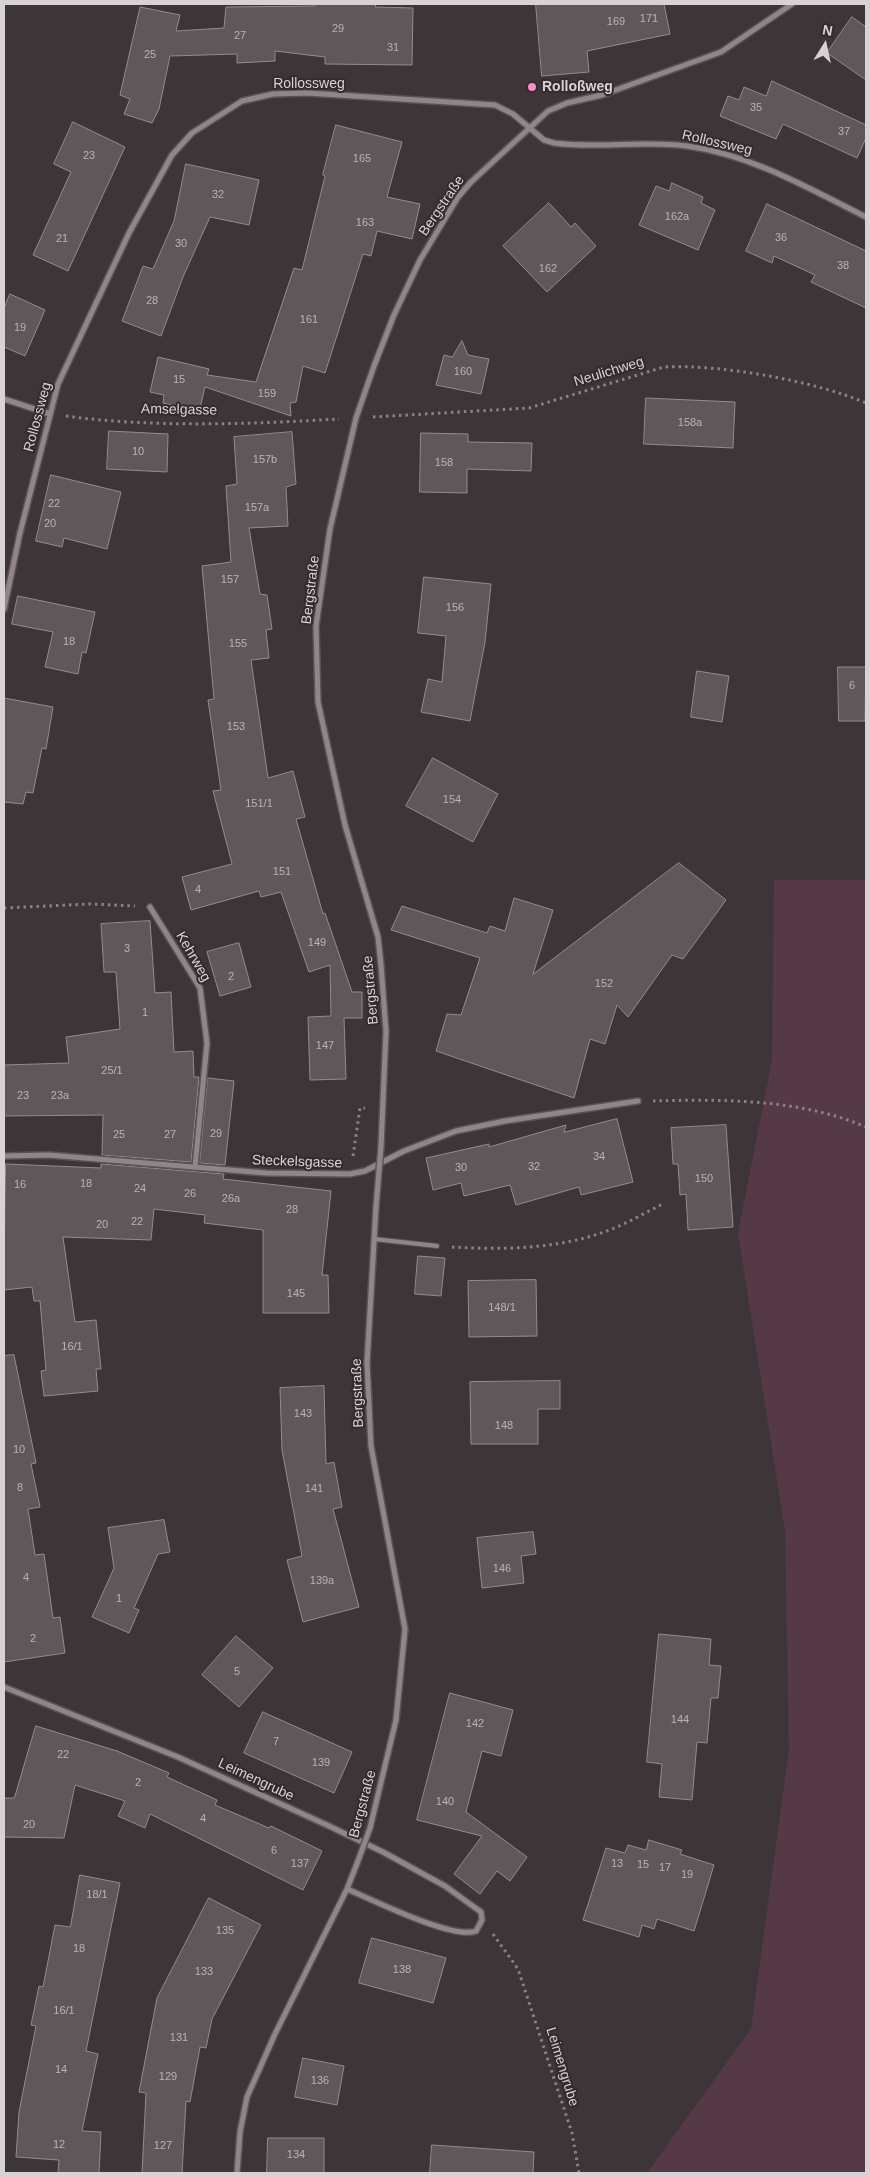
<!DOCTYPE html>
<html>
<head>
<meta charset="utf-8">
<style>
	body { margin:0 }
	#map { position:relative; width:870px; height:2177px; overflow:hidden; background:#3e3539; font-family:Helvetica,sans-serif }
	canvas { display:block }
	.frame { position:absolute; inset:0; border:5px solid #d7d2d4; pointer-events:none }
	.north { position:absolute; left:800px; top:20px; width:50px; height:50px; -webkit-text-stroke:4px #332b2e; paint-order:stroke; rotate:10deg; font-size:14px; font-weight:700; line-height:20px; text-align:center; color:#d7d2d4 }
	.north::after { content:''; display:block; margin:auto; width:18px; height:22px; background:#d7d2d4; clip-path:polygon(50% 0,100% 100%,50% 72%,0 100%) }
</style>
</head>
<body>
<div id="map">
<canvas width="870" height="2177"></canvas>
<div class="frame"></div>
<div class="north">N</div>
</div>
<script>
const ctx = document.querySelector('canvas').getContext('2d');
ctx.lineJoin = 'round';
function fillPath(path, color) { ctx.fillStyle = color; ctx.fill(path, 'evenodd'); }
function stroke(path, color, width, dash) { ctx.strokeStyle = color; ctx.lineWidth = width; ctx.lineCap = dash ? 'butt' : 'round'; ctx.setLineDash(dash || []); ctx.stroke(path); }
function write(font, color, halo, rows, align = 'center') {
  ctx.font = font + ' Helvetica,sans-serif'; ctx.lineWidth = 4; ctx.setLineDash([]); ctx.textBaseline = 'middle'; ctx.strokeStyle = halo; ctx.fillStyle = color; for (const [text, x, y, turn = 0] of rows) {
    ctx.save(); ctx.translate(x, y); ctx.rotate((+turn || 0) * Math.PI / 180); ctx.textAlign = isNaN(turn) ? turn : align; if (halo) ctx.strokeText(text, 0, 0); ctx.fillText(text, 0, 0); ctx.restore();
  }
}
fillPath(new Path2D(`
	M 774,880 L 866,880 L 866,2173 L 647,2173 L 751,2029 L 789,1749 L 785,1531 L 738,1233 L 772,1060 Z`), '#563946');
const building = new Path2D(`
	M 315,4 L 376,4 L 375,7 L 413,8 L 412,65 L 325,64 L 325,57 L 275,51 L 275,61 L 237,63 L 237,54 L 170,56 L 159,109 L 152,123 L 124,114 L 130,99 L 120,95 L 140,7 L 180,15 L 176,31 L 224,28 L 226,7 L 314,6 Z
	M 536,4 L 664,4 L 670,34 L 587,51 L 589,72 L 542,76 Z
	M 852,17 L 866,27 L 866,80 L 827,53 Z
	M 772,81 L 866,125 L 866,138 L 857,158 L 783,124 L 776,139 L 720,116 L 728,96 L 739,100 L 744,87 L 766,96 Z
	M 73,122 L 125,147 L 68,271 L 33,255 L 71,172 L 54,164 Z
	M 336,125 L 402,142 L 387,197 L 420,204 L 412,239 L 377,231 L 371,256 L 363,254 L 325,373 L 303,366 L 296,402 L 290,403 L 291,416 L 205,387 L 199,412 L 163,403 L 164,395 L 150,392 L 158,357 L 209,369 L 207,375 L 256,382 L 294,268 L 302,270 L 325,176 L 323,175 Z
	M 186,164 L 259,180 L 249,225 L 210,217 L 183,277 L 161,336 L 122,321 L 143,266 L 153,269 L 174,221 Z
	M 672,183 L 703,197 L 701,203 L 715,210 L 698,250 L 639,225 L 656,186 L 669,191 Z
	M 549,203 L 571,227 L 575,223 L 596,246 L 547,292 L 503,246 Z
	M 767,204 L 866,251 L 866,308 L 811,282 L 815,275 L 774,256 L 772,263 L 746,251 Z
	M 10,294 L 45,310 L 25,356 L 4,347 L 4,309 Z
	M 462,341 L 468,355 L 489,359 L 481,394 L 436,385 L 444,355 L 452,357 Z
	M 646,398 L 735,402 L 733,448 L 644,444 Z
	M 109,431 L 168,434 L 167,472 L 107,469 Z
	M 292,432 L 296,484 L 286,487 L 288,526 L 249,528 L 260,594 L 267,595 L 272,629 L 266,630 L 269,658 L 251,660 L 268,778 L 293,771 L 305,817 L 296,819 L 323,914 L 325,913 L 352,992 L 362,992 L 362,1018 L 344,1018 L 346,1079 L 310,1080 L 308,1017 L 331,1016 L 330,965 L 309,972 L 281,892 L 261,897 L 259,891 L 191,910 L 182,877 L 232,864 L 213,791 L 221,790 L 208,700 L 214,699 L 202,566 L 231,562 L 226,486 L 237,484 L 234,437 Z
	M 421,433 L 468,434 L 468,442 L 532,443 L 531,471 L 467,469 L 467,493 L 420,492 Z
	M 51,475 L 121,492 L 107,549 L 64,538 L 62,547 L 36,541 Z
	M 424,577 L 491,584 L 485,642 L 470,721 L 421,712 L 428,679 L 442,682 L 446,636 L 418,633 Z
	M 18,596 L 95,612 L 86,653 L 82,652 L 78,674 L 45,667 L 53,632 L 12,624 Z
	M 838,667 L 866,667 L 865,721 L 839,721 Z
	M 697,671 L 729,676 L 722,722 L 691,717 Z
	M 4,698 L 53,707 L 46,749 L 42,748 L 33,793 L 26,792 L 23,804 L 4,802 Z
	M 433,758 L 498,794 L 473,842 L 406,806 Z
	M 679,863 L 726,900 L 683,959 L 672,955 L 628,1017 L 617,1005 L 605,1044 L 590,1039 L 574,1098 L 436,1051 L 447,1014 L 461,1015 L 480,958 L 391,930 L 402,906 L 487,933 L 490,926 L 505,931 L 514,898 L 553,910 L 533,974 Z
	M 150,921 L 155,993 L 171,992 L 174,1052 L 193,1051 L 194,1077 L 199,1077 L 191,1162 L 102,1155 L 103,1115 L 4,1116 L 4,1065 L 69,1063 L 66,1037 L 120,1029 L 116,972 L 104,972 L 101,924 Z
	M 239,943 L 251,987 L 220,996 L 207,952 Z
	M 208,1078 L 234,1081 L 225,1165 L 200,1163 Z
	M 617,1119 L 633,1182 L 581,1195 L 579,1187 L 516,1205 L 510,1185 L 464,1196 L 461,1183 L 433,1190 L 426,1158 L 489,1144 L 489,1147 L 566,1125 L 564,1132 Z
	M 726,1125 L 733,1227 L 688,1230 L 686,1194 L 680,1195 L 678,1164 L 673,1164 L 671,1128 Z
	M 6,1164 L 101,1168 L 101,1164 L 224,1174 L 223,1179 L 331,1191 L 322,1275 L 328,1275 L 329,1313 L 263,1313 L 263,1230 L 204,1223 L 205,1215 L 154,1209 L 151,1240 L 63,1237 L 75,1322 L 96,1320 L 101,1369 L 96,1369 L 98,1391 L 44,1396 L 41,1371 L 46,1370 L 40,1301 L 34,1301 L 32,1287 L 4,1290 Z
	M 418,1256 L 445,1258 L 441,1296 L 415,1294 Z
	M 536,1280 L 537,1336 L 469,1337 L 468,1281 Z
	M 14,1355 L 36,1463 L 31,1464 L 40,1507 L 28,1509 L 35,1555 L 44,1554 L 53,1618 L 60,1617 L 65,1653 L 4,1662 L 4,1356 Z
	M 560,1381 L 560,1409 L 538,1409 L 538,1444 L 471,1444 L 470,1382 Z
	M 324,1386 L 326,1464 L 334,1462 L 342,1507 L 333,1509 L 359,1607 L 303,1622 L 287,1560 L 302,1556 L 282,1450 L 280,1388 Z
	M 164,1520 L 170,1552 L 158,1554 L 134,1608 L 139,1610 L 129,1633 L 92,1617 L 114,1568 L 108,1528 Z
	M 533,1532 L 536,1554 L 521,1556 L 524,1583 L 482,1588 L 477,1538 Z
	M 659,1634 L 711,1639 L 709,1665 L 721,1666 L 718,1698 L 711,1698 L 707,1743 L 697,1742 L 692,1800 L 659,1797 L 662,1764 L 647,1762 Z
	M 236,1636 L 273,1668 L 239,1707 L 202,1675 Z
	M 450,1693 L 513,1710 L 501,1756 L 482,1751 L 466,1812 L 527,1857 L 510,1881 L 497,1871 L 480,1894 L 454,1874 L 482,1836 L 417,1820 Z
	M 263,1712 L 352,1752 L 334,1793 L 244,1753 Z
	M 36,1726 L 117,1751 L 169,1773 L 167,1777 L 217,1800 L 215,1805 L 269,1828 L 271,1826 L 322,1851 L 303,1890 L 150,1814 L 145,1828 L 118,1816 L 125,1801 L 75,1785 L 64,1838 L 4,1837 L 4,1798 L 14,1798 Z
	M 649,1840 L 682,1850 L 680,1854 L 714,1865 L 694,1931 L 657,1919 L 654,1929 L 642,1925 L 639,1937 L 583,1920 L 606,1848 L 625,1853 L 628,1845 L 646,1850 Z
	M 80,1875 L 120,1883 L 86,2051 L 98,2054 L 82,2131 L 101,2132 L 99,2173 L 58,2173 L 59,2160 L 16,2157 L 19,2112 L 36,2026 L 31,2025 L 39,1986 L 43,1987 L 55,1925 L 70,1927 Z
	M 209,1898 L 261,1925 L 212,2019 L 206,2048 L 200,2047 L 190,2102 L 186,2101 L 182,2173 L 142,2173 L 146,2093 L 139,2092 L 157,1998 Z
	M 372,1938 L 446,1958 L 433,2003 L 359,1983 Z
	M 303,2058 L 344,2066 L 337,2105 L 295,2097 Z
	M 268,2138 L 324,2138 L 324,2173 L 267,2173 Z
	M 432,2145 L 534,2152 L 533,2173 L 430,2173 Z`);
fillPath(building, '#60575b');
stroke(building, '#958b8f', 1);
const lane = new Path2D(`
	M 374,1239 L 437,1246`);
const street = new Path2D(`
	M 4,399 L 50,414
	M 4,609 L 20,533 L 58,384 L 129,233 L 172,155 L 192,133 L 242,101 L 273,94 L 307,93 L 495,105 L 513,114 L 544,140 L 554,143 C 598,149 643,140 687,146 C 752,155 808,188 866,217
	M 150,907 L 200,988 L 207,1043 L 195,1167
	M 381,1147 L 386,1031 L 381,965 L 378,937 L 345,825 L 318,702 L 316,626 L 330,529 L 356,418 L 374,366 L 394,315 L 420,260 L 458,197 L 471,182 L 548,111 L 567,103 L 602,95 L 721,52 L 792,4
	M 4,1156 L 49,1155 L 266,1173 L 350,1174 L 365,1171 L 404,1151 L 456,1131 L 505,1121 L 638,1101
	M 4,1687 L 178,1757 L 329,1826 L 383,1852 L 445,1886 L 481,1912 L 482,1920 L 476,1931 C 453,1940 373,1900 347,1889
	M 370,1828 L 396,1720 L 405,1629 L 371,1446 L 367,1363 L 376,1207
	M 237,2173 L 240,2132 L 247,2097 L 275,2034 L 347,1889 L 358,1861`);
stroke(lane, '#5a5356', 6);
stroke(street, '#5a5356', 8);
stroke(new Path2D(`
	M 66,416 C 152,428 252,424 339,419
	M 373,417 L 529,408 L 664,367 C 720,364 815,381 866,403
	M 4,908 L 90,904 L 135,906
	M 653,1101 C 723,1099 801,1099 866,1127
	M 353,1156 L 360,1108 L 365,1108
	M 452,1247 C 502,1250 557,1249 604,1232 C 625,1225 644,1213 663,1204
	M 493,1934 L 518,1969 L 572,2133 L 579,2173`), '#8a8386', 3, [2.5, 4]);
stroke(lane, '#90868a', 4);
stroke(street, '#90868a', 5);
const streetBridge = new Path2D(`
	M 376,1207 L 381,1147
	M 358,1861 L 370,1828`);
stroke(streetBridge, '#5a5356', 8, []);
stroke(streetBridge, '#90868a', 5);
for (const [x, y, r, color] of [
	[532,87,5,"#fc8fc2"]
]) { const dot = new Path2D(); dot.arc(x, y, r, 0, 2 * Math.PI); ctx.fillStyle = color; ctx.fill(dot); stroke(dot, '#332b2e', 2); }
write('11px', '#b9b3b6', null, [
	["171",649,19],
	["169",616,22],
	["29",338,29],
	["27",240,36],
	["31",393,48],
	["25",150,55],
	["35",756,108],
	["37",844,132],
	["23",89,156],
	["165",362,159],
	["32",218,195],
	["162a",677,217],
	["163",365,223],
	["36",781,238],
	["21",62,239],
	["30",181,244],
	["38",843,266],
	["162",548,269],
	["28",152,301],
	["161",309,320],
	["19",20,328],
	["160",463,372],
	["15",179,380],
	["159",267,394],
	["158a",690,423],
	["10",138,452],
	["157b",265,460],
	["158",444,463],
	["22",54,504],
	["157a",257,508],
	["20",50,524],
	["157",230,580],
	["156",455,608],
	["18",69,642],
	["155",238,644],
	["6",852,686],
	["153",236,727],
	["154",452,800],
	["151/1",259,804],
	["151",282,872],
	["4",198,890],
	["149",317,943],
	["3",127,949],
	["2",231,977],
	["152",604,984],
	["1",145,1013],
	["147",325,1046],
	["25/1",112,1071],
	["23",23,1096],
	["23a",60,1096],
	["29",216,1134],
	["25",119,1135],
	["27",170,1135],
	["34",599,1157],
	["32",534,1167],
	["30",461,1168],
	["150",704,1179],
	["18",86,1184],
	["16",20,1185],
	["24",140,1189],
	["26",190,1194],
	["26a",231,1199],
	["28",292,1210],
	["22",137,1222],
	["20",102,1225],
	["145",296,1294],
	["148/1",502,1308],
	["16/1",72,1347],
	["143",303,1414],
	["148",504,1426],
	["10",19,1450],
	["8",20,1488],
	["141",314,1489],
	["146",502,1569],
	["4",26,1578],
	["139a",322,1581],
	["1",119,1599],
	["2",33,1639],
	["5",237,1672],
	["144",680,1720],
	["142",475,1724],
	["7",276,1742],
	["22",63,1755],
	["139",321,1763],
	["2",138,1783],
	["140",445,1802],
	["4",203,1819],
	["20",29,1825],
	["6",274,1851],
	["137",300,1864],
	["13",617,1864],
	["15",643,1865],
	["17",665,1868],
	["19",687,1875],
	["18/1",97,1895],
	["135",225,1931],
	["18",79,1949],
	["138",402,1970],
	["133",204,1972],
	["16/1",64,2011],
	["131",179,2038],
	["14",61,2070],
	["129",168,2077],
	["136",320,2081],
	["12",59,2145],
	["127",163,2146],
	["134",296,2155]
]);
write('14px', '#d7d2d4', '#332b2e', [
	["Rollossweg",309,84],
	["Rollossweg",717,143,13],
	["Bergstraße",442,206,-56],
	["Neulichweg",609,372,-17],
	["Amselgasse",179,410,1],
	["Rollossweg",38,417,-75],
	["Bergstraße",311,590,-83],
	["Kehrweg",193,957,60],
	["Bergstraße",371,990,-95],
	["Steckelsgasse",297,1162,2],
	["Bergstraße",358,1393,-92],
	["Leimengrube",256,1780,25],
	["Bergstraße",363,1804,-75],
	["Leimengrube",562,2067,73]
]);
write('bold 14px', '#d7d2d4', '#332b2e', [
	["Rolloßweg",542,87]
], 'left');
</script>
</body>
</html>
